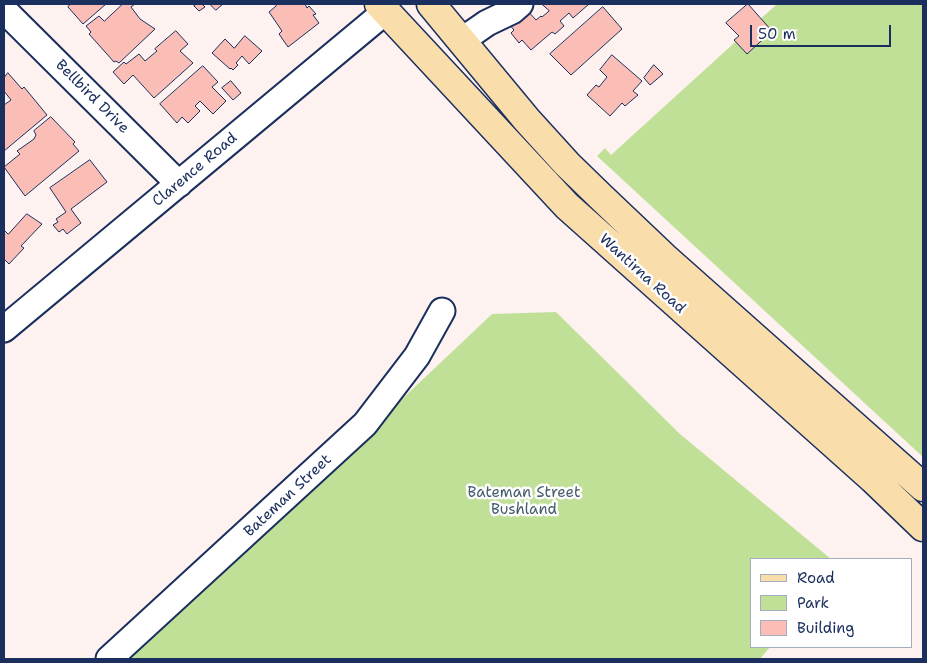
<!DOCTYPE html>
<html>
<head>
<meta charset="utf-8">
<style>
	body { margin:0 }
	#map { position:relative; width:927px; height:663px; overflow:hidden; background:#fef2f1; font-family:"Shantell Sans",sans-serif }
	canvas { display:block }
	.frame { position:absolute; inset:0; border:5px solid #1b2f5e; pointer-events:none }
	.legend { position:absolute; left:750px; top:558px; width:162px; height:90px; box-sizing:border-box; background:#fff; border:1px solid #a4acbf; margin:0; padding:6px 9px; list-style:none; font-size:15px; color:#1b2f5e }
	.legend li { display:flex; align-items:center; gap:10px; height:25px }
	.legend b { width:25px; border:1px solid #a4acbf }
	.scale { position:absolute; left:750px; top:25px; width:141px; height:22px; box-sizing:border-box; border:2px solid #1b2f5e; border-top:0; padding-left:6px; font-size:15px; line-height:18px; white-space:nowrap; color:#1b2f5e; -webkit-text-stroke:4px #fff; paint-order:stroke }
</style>
</head>
<body>
<div id="map">
<canvas width="927" height="663"></canvas>
<div class="frame"></div>
<ul class="legend">
<li><b style="height:6px;background:#f9ddab"></b>Road</li>
<li><b style="height:14px;background:#c0e098"></b>Park</li>
<li><b style="height:14px;background:#fabeb7"></b>Building</li>
</ul>
<div class="scale">50 m</div>
</div>
<script>
const ctx = document.querySelector('canvas').getContext('2d');
ctx.lineJoin = 'round';
function fillPath(path, color) { ctx.fillStyle = color; ctx.fill(path, 'evenodd'); }
function stroke(path, color, width, dash) { ctx.strokeStyle = color; ctx.lineWidth = width; ctx.lineCap = dash ? 'butt' : 'round'; ctx.setLineDash(dash || []); ctx.stroke(path); }
function write(font, color, halo, rows, align = 'center') {
  ctx.font = font + ' "Shantell Sans",sans-serif'; ctx.lineWidth = 5; ctx.setLineDash([]); ctx.textBaseline = 'middle'; ctx.strokeStyle = halo; ctx.fillStyle = color; for (const [text, x, y, turn = 0] of rows) {
    ctx.save(); ctx.translate(x, y); ctx.rotate((+turn || 0) * Math.PI / 180); ctx.textAlign = isNaN(turn) ? turn : align; if (halo) ctx.strokeText(text, 0, 0); ctx.fillText(text, 0, 0); ctx.restore();
  }
}
fillPath(new Path2D(`
	M 777,4 L 923,4 L 923,457 L 597,156 L 605,148 L 611,155 Z
	M 556,312 L 680,434 L 831,559 L 751,559 L 751,647 L 770,647 L 760,659 L 123,659 L 182,607 L 492,314 Z`), '#c0e098');
const building = new Path2D(`
	M 71,4 L 106,4 L 83,24 L 68,7 Z
	M 123,4 L 135,4 L 131,7 L 140,19 L 155,29 L 119,63 L 116,61 L 114,62 L 89,34 L 91,32 L 86,26 L 99,16 L 104,21 Z
	M 197,4 L 202,4 L 205,7 L 199,11 L 194,6 Z
	M 210,4 L 223,4 L 216,10 Z
	M 275,4 L 305,4 L 307,8 L 309,6 L 316,14 L 313,15 L 319,23 L 288,47 L 279,34 L 282,31 L 269,12 L 276,6 Z
	M 542,4 L 589,4 L 573,18 L 569,13 L 560,21 L 564,26 L 555,34 L 552,32 L 531,50 L 522,40 L 519,43 L 511,33 L 514,30 L 507,22 L 526,9 L 536,20 L 541,16 L 542,17 L 549,11 Z
	M 748,4 L 772,31 L 747,54 L 734,40 L 739,36 L 726,23 Z
	M 603,7 L 622,29 L 571,75 L 550,54 Z
	M 176,31 L 188,44 L 180,51 L 193,63 L 154,98 L 133,75 L 124,84 L 113,72 L 124,62 L 126,64 L 139,54 L 145,61 L 157,51 L 155,49 Z
	M 245,36 L 262,51 L 249,64 L 242,56 L 236,63 L 238,65 L 233,70 L 231,68 L 230,69 L 212,53 L 225,39 L 234,48 Z
	M 612,55 L 642,81 L 633,91 L 638,95 L 625,106 L 622,103 L 610,116 L 587,95 L 596,85 L 599,87 L 607,77 L 600,70 Z
	M 654,65 L 663,74 L 650,85 L 644,78 Z
	M 203,66 L 218,82 L 212,87 L 226,101 L 213,114 L 200,101 L 195,106 L 200,111 L 188,123 L 182,117 L 177,123 L 160,104 Z
	M 8,73 L 22,89 L 24,87 L 47,115 L 4,151 L 4,105 L 11,100 L 4,91 L 4,78 Z
	M 231,81 L 241,93 L 233,100 L 222,88 Z
	M 51,117 L 75,142 L 73,144 L 79,151 L 25,196 L 4,167 L 20,154 L 17,151 L 34,139 L 36,135 L 34,131 Z
	M 90,160 L 107,182 L 71,209 L 81,223 L 67,234 L 63,229 L 59,232 L 53,225 L 58,222 L 56,219 L 66,212 L 50,188 Z
	M 27,214 L 42,224 L 21,246 L 24,248 L 9,264 L 4,259 L 4,230 L 8,234 Z`);
fillPath(building, '#fabeb7');
stroke(building, '#1b2f5e', 1);
const minor = new Path2D(`
	M 4,10 L 179,184
	M 461,41 L 487,23 L 512,11 L 520,4
	M 4,329 L 386,11
	M 109,659 L 365,424 L 417,356 L 442,311`);
const major = new Path2D(`
	M 379,4 L 567,206 L 873,479 L 923,527
	M 431,4 L 527,120 L 567,164 L 601,197 L 664,257 L 923,487`);
stroke(minor, '#1b2f5e', 29);
stroke(major, '#1b2f5e', 31);
stroke(minor, '#fff', 25);
stroke(major, '#f9ddab', 28);
write('15px', '#1b2f5e', '#fff', [
	["Bellbird Drive",92,97,45],
	["Clarence Road",195,170,-40],
	["Wantirna Road",642,274,42],
	["Bateman Street",288,496,-43]
]);
write('15px', '#445b6c', '#fff', [
	["Bateman Street",524,493],
	["Bushland",524,510]
]);
</script>
</body>
</html>
